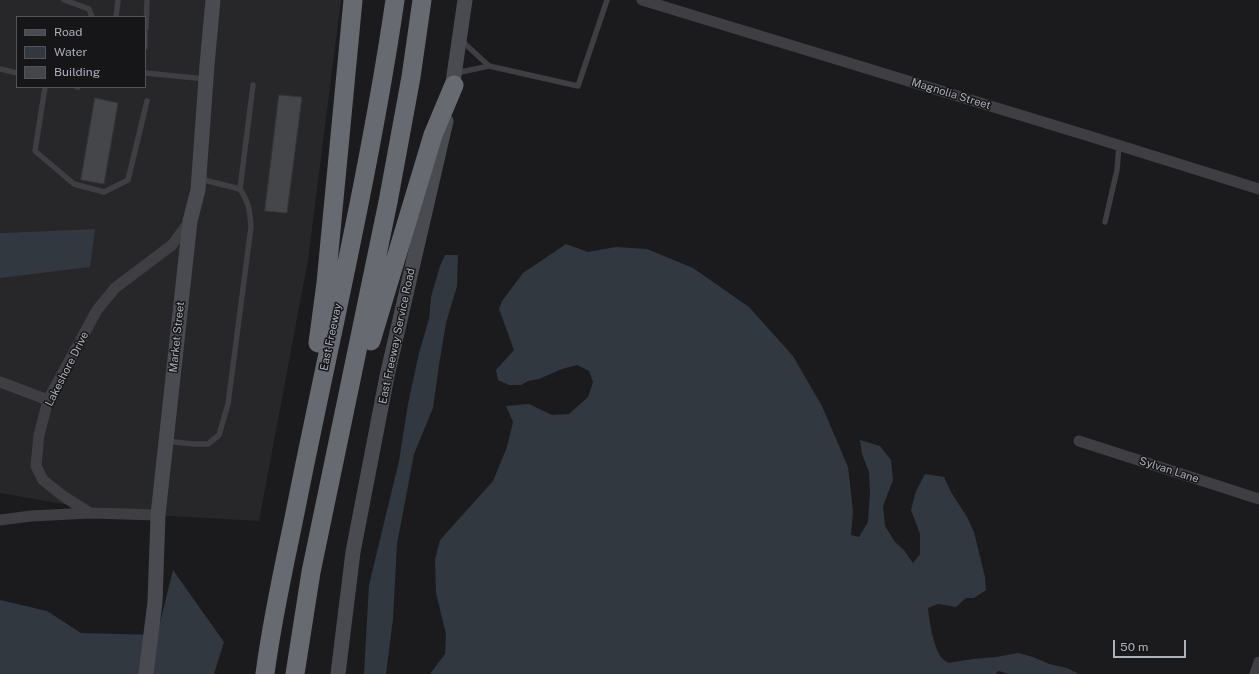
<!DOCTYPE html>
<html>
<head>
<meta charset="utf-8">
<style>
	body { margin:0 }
	#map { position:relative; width:1259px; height:674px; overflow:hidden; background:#1b1b1d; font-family:"Public Sans",sans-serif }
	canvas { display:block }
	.legend { position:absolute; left:16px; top:16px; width:130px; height:72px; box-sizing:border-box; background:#161618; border:1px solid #535459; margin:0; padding:5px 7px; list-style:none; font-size:12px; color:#aeb1bb }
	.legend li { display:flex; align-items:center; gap:8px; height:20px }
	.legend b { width:20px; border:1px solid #535459 }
	.scale { position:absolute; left:1113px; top:640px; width:73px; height:18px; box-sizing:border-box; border:2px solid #aeb1bb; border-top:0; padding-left:5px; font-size:12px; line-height:14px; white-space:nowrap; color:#aeb1bb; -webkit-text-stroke:3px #161618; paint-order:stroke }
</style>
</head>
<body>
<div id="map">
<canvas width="1259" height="674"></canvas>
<ul class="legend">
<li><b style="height:5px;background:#4a4b51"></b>Road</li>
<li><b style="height:11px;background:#313840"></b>Water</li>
<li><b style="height:11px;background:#45464a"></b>Building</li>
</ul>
<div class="scale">50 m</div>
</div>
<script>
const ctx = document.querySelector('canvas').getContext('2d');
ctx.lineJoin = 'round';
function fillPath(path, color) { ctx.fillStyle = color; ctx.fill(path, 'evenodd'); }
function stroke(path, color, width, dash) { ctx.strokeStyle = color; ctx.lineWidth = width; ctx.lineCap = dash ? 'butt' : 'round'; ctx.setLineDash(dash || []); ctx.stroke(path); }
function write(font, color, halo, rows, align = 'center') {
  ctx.font = font + ' "Public Sans",sans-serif'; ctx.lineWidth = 3; ctx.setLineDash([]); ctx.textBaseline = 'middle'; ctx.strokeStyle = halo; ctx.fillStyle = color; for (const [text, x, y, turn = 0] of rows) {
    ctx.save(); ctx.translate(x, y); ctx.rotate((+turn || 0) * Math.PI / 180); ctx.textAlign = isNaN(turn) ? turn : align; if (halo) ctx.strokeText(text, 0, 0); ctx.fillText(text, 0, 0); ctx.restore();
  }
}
fillPath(new Path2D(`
	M 0,0 L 341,0 L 308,260 L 259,521 L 115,513 L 0,493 L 0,278 L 92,230 L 0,233 ZM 17,17 L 145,17 L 145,87 L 17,87 Z`), '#27272a');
fillPath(new Path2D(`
	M 95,229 L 90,267 L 0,278 L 0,233 Z
	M 566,244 L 588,252 L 616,247 L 647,249 L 693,268 L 749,307 L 793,356 L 822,406 L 848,467 L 853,511 L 851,535 L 859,537 L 868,522 L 870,492 L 869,472 L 862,454 L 860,440 L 880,446 L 891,460 L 893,480 L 883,506 L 885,526 L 895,542 L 904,550 L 913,563 L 920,554 L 920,534 L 911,510 L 916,491 L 925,474 L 944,477 L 951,492 L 967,517 L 974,532 L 985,577 L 986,590 L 974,598 L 966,598 L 956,607 L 938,604 L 928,608 C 929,620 934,652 943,659 C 943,660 948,662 948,663 L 973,659 L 996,657 L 1018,653 L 1033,657 L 1049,664 L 1067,668 L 1079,674 L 1008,674 L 999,671 L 995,674 L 430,674 L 445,654 L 446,634 L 436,593 L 435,560 L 440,540 L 493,481 L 507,447 L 513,422 L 506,406 L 529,404 L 552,415 L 569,414 L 588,397 L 593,382 L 589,371 L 577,365 L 562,369 L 539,379 L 528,381 L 521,385 L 509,385 L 498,380 L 496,370 L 514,350 L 499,309 L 502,301 L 523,273 Z
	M 445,255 L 458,255 L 457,286 L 446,323 L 439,365 L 433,408 L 414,454 L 397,544 L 393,619 L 386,674 L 364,674 L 369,585 L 399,461 L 408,404 L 419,353 L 429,319 L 431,297 L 440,266 Z
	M 173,570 L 224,642 L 214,674 L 0,674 L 0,600 L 47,611 L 81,633 L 157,635 Z`), '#313840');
const building = new Path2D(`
	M 279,95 L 302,97 L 287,213 L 265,211 Z
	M 95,98 L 118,103 L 104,184 L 81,180 Z`);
fillPath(building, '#45464a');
stroke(building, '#353538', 1);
stroke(new Path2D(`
	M 64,0 L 89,9 L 92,17
	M 116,17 L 118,0
	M 145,28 L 145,47
	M 146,28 L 147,0
	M 462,41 L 489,66 L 578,86 L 607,0
	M 0,69 L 17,73
	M 145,73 L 206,79
	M 456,73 L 489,66
	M 45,87 L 35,151 L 74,184 L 104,192 L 128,180 L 147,101
	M 77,87 L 78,87
	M 240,189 L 253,85
	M 1105,222 L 1117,170 L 1119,145
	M 166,441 L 193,444 L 208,444 L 219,435 L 228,404 L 251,227 C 250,210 249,203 240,189 L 200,179`), '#3e3e43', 5.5);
stroke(new Path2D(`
	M 642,0 L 1089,136 L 1259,189
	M 0,382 L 48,400
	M 1079,441 L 1259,499
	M 158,515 L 90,513 L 63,496 L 43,480 L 36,466 L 39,435 L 48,400 L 97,310 L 115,288 L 172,245 L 189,222
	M 0,520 L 31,516 L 90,513
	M 1255,674 L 1259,662`), '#3e3e43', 11);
stroke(new Path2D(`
	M 451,96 L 465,0
	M 146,674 L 155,602 L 158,515 L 190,221 L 198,190 L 207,65 L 213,0
	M 338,674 L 353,552 L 387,376 L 446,121`), '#4a4b51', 15);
stroke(new Path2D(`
	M 371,341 L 433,135 L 454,85
	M 318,343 L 326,283 L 353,0
	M 265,674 C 273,611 288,550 300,488 C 333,325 371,164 395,0
	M 295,674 L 311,572 L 388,202 L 411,77 L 422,0`), '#686a72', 19);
write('11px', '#aeb1bb', '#161618', [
	["Magnolia Street",951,94,17],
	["East Freeway Service Road",397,336,-78],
	["Market Street",177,337,-84],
	["East Freeway",331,337,-78],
	["Lakeshore Drive",67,369,-63],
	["Sylvan Lane",1169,470,18]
]);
</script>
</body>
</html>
